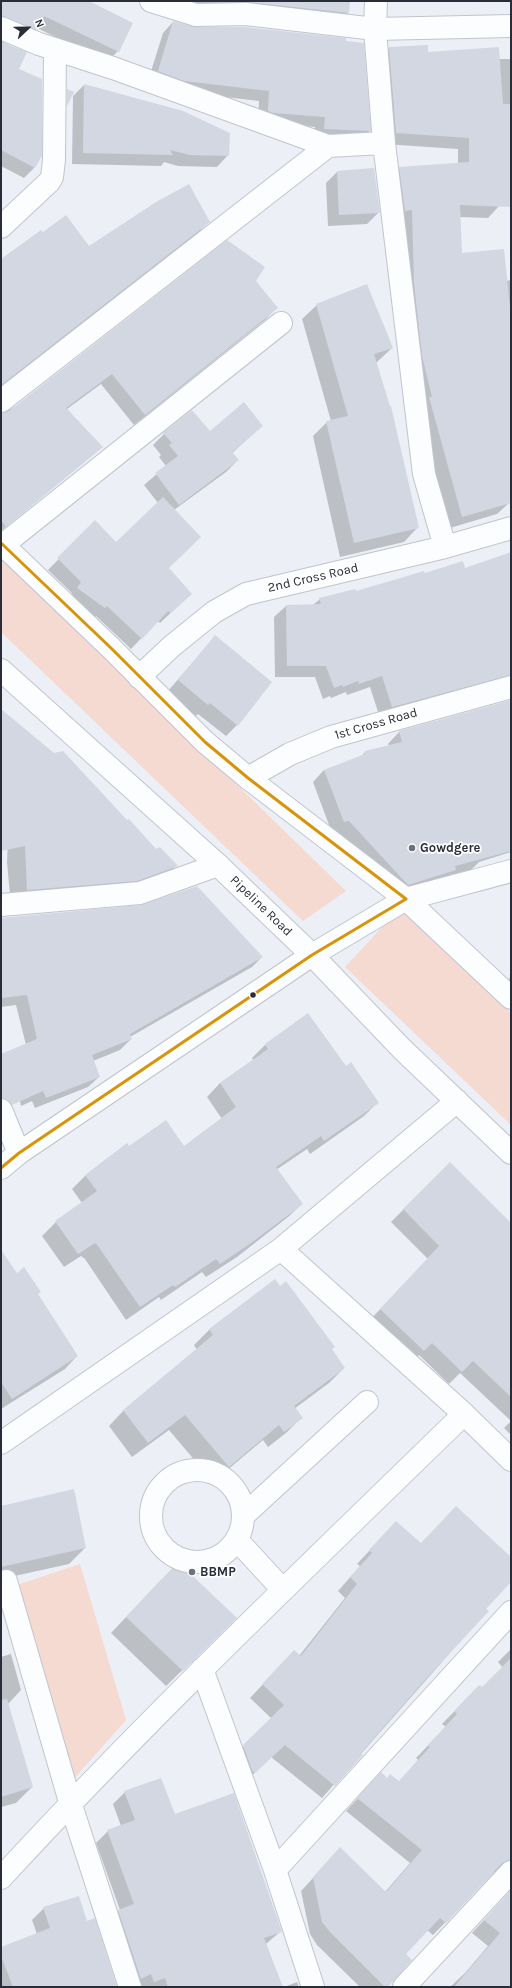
<!DOCTYPE html>
<html>
<head>
<meta charset="utf-8">
<style>
	body { margin:0 }
	#map { position:relative; width:512px; height:1988px; overflow:hidden; background:#eceff6; font-family:Karla,sans-serif }
	canvas { display:block }
	.frame { position:absolute; inset:0; border:2px solid #282d39; pointer-events:none }
	.north { position:absolute; left:8px; top:8px; width:40px; height:40px; -webkit-text-stroke:3px #fff; paint-order:stroke; rotate:68deg; font-size:11px; font-weight:700; line-height:16px; text-align:center; color:#282d39 }
	.north::after { content:''; display:block; margin:auto; width:14px; height:18px; background:#282d39; clip-path:polygon(50% 0,100% 100%,50% 72%,0 100%) }
</style>
</head>
<body>
<div id="map">
<canvas width="512" height="1988"></canvas>
<div class="frame"></div>
<div class="north">N</div>
</div>
<script>
const ctx = document.querySelector('canvas').getContext('2d');
ctx.lineJoin = 'round';
function fillPath(path, color) { ctx.fillStyle = color; ctx.fill(path, 'evenodd'); }
function stroke(path, color, width, dash) { ctx.strokeStyle = color; ctx.lineWidth = width; ctx.lineCap = dash ? 'butt' : 'round'; ctx.setLineDash(dash || []); ctx.stroke(path); }
function write(font, color, halo, rows, align = 'center') {
  ctx.font = font + ' Karla,sans-serif'; ctx.lineWidth = 3.5; ctx.setLineDash([]); ctx.textBaseline = 'middle'; ctx.strokeStyle = halo; ctx.fillStyle = color; for (const [text, x, y, turn = 0] of rows) {
    ctx.save(); ctx.translate(x, y); ctx.rotate((+turn || 0) * Math.PI / 180); ctx.textAlign = isNaN(turn) ? turn : align; if (halo) ctx.strokeText(text, 0, 0); ctx.fillText(text, 0, 0); ctx.restore();
  }
}
fillPath(new Path2D(`
	M 1,555 L 346,891 L 303,921 L 1,632 Z
	M 400,908 L 511,1013 L 511,1125 L 345,967 Z
	M 80,1564 L 126,1720 L 63,1791 L 2,1590 Z`), '#f4dad1');
fillPath(new Path2D(`
	M 1,1 L 86,1 L 131,23 L 118,51 L 107,62 L 37,28 L 26,40 L 1,30 Z
	M 172,1 L 349,1 L 348,13 L 337,24 Z
	M 173,22 L 196,28 L 370,131 L 359,141 L 314,139 L 315,127 L 258,121 L 259,101 L 174,91 L 148,81 L 163,33 Z
	M 1,41 L 25,53 L 17,70 L 34,168 L 24,178 L 1,166 Z
	M 389,48 L 499,59 L 511,59 L 511,114 L 510,108 L 499,206 L 488,218 L 459,217 L 461,254 L 506,281 L 511,280 L 511,476 L 509,503 L 497,514 L 450,528 L 418,410 L 388,179 L 400,168 L 458,164 L 458,149 L 384,144 L 378,60 Z
	M 84,85 L 182,111 L 228,155 L 217,167 L 178,166 L 164,162 L 161,166 L 72,164 L 73,96 Z
	M 337,172 L 379,212 L 367,224 L 328,226 L 326,183 Z
	M 208,222 L 198,233 L 1,386 L 1,261 L 43,234 L 89,247 Z
	M 255,281 L 276,308 L 266,319 L 134,425 L 101,384 L 67,409 L 101,447 L 1,531 L 1,414 Z
	M 317,305 L 392,348 L 376,363 L 418,527 L 404,542 L 340,557 L 313,436 L 327,422 L 331,421 L 302,319 Z
	M 262,426 L 232,453 L 238,460 L 226,472 L 174,510 L 168,569 L 180,604 L 160,623 L 158,621 L 131,649 L 96,616 L 94,618 L 68,599 L 72,593 L 48,570 L 95,522 L 116,543 L 158,503 L 144,485 L 166,466 L 159,457 L 161,455 L 153,445 L 164,434 L 210,432 Z
	M 511,553 L 511,694 L 380,718 L 370,687 L 347,695 L 346,692 L 331,698 L 330,696 L 323,699 L 315,677 L 275,677 L 274,617 L 286,606 L 313,605 L 320,599 L 355,592 L 424,575 L 464,569 Z
	M 215,637 L 237,725 L 226,736 L 198,714 L 196,716 L 167,692 Z
	M 511,701 L 511,852 L 479,862 L 471,870 L 450,875 L 444,882 L 396,896 L 337,832 L 332,833 L 313,782 L 324,770 L 361,757 L 365,752 L 389,746 L 388,744 L 399,732 Z
	M 1,711 L 126,821 L 156,850 L 176,866 L 160,882 L 11,906 L 7,862 L 8,839 L 1,839 Z
	M 1,920 L 262,957 L 252,967 L 130,1037 L 131,1039 L 120,1050 L 93,1061 L 99,1077 L 88,1087 L 35,1108 L 32,1101 L 21,1106 L 11,1057 L 26,1045 L 16,1005 L 1,1007 Z
	M 511,976 L 511,983 L 508,980 Z
	M 265,1045 L 345,1068 L 378,1102 L 364,1116 L 310,1154 L 307,1149 L 276,1170 L 302,1204 L 288,1217 L 237,1257 L 206,1277 L 202,1272 L 161,1300 L 159,1297 L 126,1320 L 85,1259 L 81,1256 L 64,1267 L 42,1236 L 56,1222 L 82,1203 L 72,1189 L 86,1175 L 129,1147 L 184,1147 L 222,1119 L 207,1097 L 220,1083 L 253,1060 L 252,1058 Z
	M 450,1163 L 511,1224 L 511,1421 L 460,1373 L 449,1384 L 419,1355 L 411,1363 L 368,1322 L 428,1259 L 391,1222 Z
	M 1,1252 L 16,1274 L 37,1294 L 77,1356 L 65,1369 L 1,1409 Z
	M 275,1281 L 344,1368 L 329,1383 L 294,1409 L 301,1418 L 286,1433 L 268,1447 L 263,1440 L 213,1482 L 169,1430 L 132,1457 L 109,1426 L 124,1410 L 197,1350 L 194,1345 L 209,1330 Z
	M 511,1421 L 511,1435 L 504,1428 Z
	M 1,1507 L 85,1548 L 69,1564 L 1,1579 Z
	M 396,1522 L 420,1544 L 511,1558 L 511,1580 L 485,1609 L 487,1611 L 322,1798 L 271,1757 L 242,1785 L 231,1759 L 272,1719 L 250,1698 L 282,1664 L 299,1656 L 345,1598 L 338,1591 L 360,1566 L 357,1564 Z
	M 162,1579 L 236,1618 L 166,1686 L 111,1633 Z
	M 511,1649 L 511,1886 L 501,1872 L 494,1872 L 433,1935 L 427,1930 L 405,1954 L 387,1987 L 360,1987 L 317,1945 L 310,1934 L 301,1891 L 340,1849 L 385,1892 L 410,1863 L 346,1811 L 369,1786 L 387,1779 L 399,1782 L 418,1760 L 416,1758 L 446,1727 L 442,1724 L 479,1686 L 482,1689 L 503,1668 L 498,1662 Z
	M 11,1654 L 21,1690 L 8,1704 L 32,1787 L 16,1803 L 1,1807 L 1,1657 Z
	M 125,1792 L 174,1816 L 281,1931 L 266,1944 L 282,1987 L 140,1987 L 107,1922 L 120,1910 L 96,1843 L 108,1831 L 121,1826 L 113,1804 Z
	M 511,1888 L 511,1987 L 450,1987 L 465,1973 L 488,1946 L 472,1933 L 508,1894 Z
	M 44,1908 L 87,1922 L 116,1987 L 1,1987 L 1,1948 L 37,1934 L 32,1920 Z
	M 297,1982 L 299,1987 L 284,1987 Z`), '#0003');
fillPath(new Path2D(`
	M 1,1 L 89,1 L 133,23 L 119,52 L 44,16 L 37,30 L 1,16 Z
	M 193,1 L 350,1 L 349,13 L 247,2 L 198,2 Z
	M 173,21 L 196,27 L 245,27 L 346,38 L 346,41 L 364,43 L 371,131 L 324,129 L 325,117 L 273,113 L 268,111 L 269,91 L 184,81 L 158,71 Z
	M 1,42 L 27,52 L 19,69 L 42,79 L 42,156 L 35,168 L 1,150 Z
	M 428,45 L 428,52 L 499,47 L 503,104 L 510,104 L 511,207 L 460,205 L 462,253 L 504,249 L 511,317 L 511,503 L 462,517 L 429,397 L 432,397 L 422,356 L 414,283 L 412,210 L 405,211 L 399,167 L 469,162 L 469,138 L 396,133 L 389,47 Z
	M 84,84 L 183,111 L 230,133 L 229,156 L 190,155 L 170,150 L 173,155 L 83,153 Z
	M 67,89 L 74,92 L 67,106 Z
	M 374,168 L 380,213 L 339,215 L 337,171 Z
	M 189,184 L 210,222 L 1,385 L 1,259 L 41,230 L 43,232 L 66,215 L 89,246 L 156,202 Z
	M 227,240 L 265,267 L 256,281 L 278,308 L 145,415 L 112,374 L 66,408 L 103,447 L 6,527 L 1,520 L 1,413 L 9,411 Z
	M 367,284 L 393,348 L 374,354 L 390,406 L 391,406 L 419,528 L 354,543 L 326,421 L 348,416 L 316,304 Z
	M 244,402 L 263,426 L 232,452 L 239,460 L 179,505 L 155,473 L 178,456 L 169,445 L 172,443 L 163,433 L 192,410 L 210,431 Z
	M 163,497 L 201,537 L 169,568 L 192,594 L 171,613 L 168,611 L 142,639 L 107,606 L 105,608 L 77,588 L 81,582 L 57,558 L 95,520 L 116,542 Z
	M 511,552 L 511,675 L 392,707 L 382,676 L 359,684 L 358,681 L 343,687 L 342,685 L 334,688 L 326,666 L 287,666 L 286,605 L 321,604 L 319,598 L 355,589 L 356,591 L 424,571 L 425,573 L 463,561 L 465,568 Z
	M 215,635 L 272,682 L 238,726 L 210,703 L 208,705 L 178,680 Z
	M 511,700 L 511,851 L 455,866 L 456,870 L 408,885 L 349,821 L 344,822 L 324,770 L 365,754 L 365,751 L 402,742 L 399,731 Z
	M 1,709 L 54,753 L 63,751 L 127,820 L 129,819 L 156,849 L 160,847 L 178,866 L 137,881 L 27,890 L 25,846 L 1,851 Z
	M 197,886 L 263,957 L 130,1034 L 132,1039 L 92,1055 L 100,1077 L 46,1098 L 43,1091 L 12,1105 L 8,1100 L 1,1098 L 1,1054 L 37,1039 L 27,995 L 1,998 L 1,918 L 141,905 Z
	M 308,1013 L 346,1066 L 351,1062 L 379,1103 L 324,1141 L 321,1136 L 276,1167 L 303,1204 L 251,1243 L 220,1264 L 216,1259 L 175,1287 L 173,1285 L 140,1307 L 98,1246 L 95,1243 L 78,1254 L 55,1221 L 97,1191 L 85,1175 L 127,1143 L 129,1146 L 166,1120 L 184,1146 L 236,1107 L 220,1083 L 268,1049 L 265,1044 Z
	M 450,1162 L 511,1223 L 511,1397 L 473,1361 L 462,1372 L 432,1343 L 424,1351 L 380,1309 L 439,1246 L 403,1209 Z
	M 1,1250 L 17,1273 L 24,1267 L 41,1292 L 38,1294 L 78,1356 L 12,1399 L 1,1382 Z
	M 275,1279 L 280,1286 L 286,1281 L 335,1347 L 332,1349 L 345,1368 L 294,1406 L 303,1418 L 284,1432 L 279,1425 L 229,1467 L 185,1415 L 148,1443 L 123,1410 L 213,1335 L 209,1329 Z
	M 74,1489 L 86,1548 L 1,1567 L 1,1506 Z
	M 456,1506 L 511,1557 L 511,1582 L 486,1609 L 489,1611 L 424,1681 L 361,1753 L 363,1755 L 335,1786 L 285,1745 L 255,1773 L 252,1770 L 243,1745 L 284,1705 L 262,1684 L 294,1650 L 301,1656 L 357,1584 L 350,1577 L 372,1553 L 369,1550 L 396,1521 L 421,1543 Z
	M 178,1562 L 237,1618 L 183,1671 L 126,1617 Z
	M 511,1658 L 511,1860 L 502,1863 L 446,1923 L 440,1918 L 406,1954 L 412,1960 L 388,1987 L 385,1987 L 330,1932 L 322,1922 L 313,1877 L 340,1847 L 386,1892 L 422,1850 L 357,1798 L 381,1772 L 387,1778 L 390,1774 L 399,1781 L 430,1747 L 428,1745 L 457,1714 L 454,1711 L 479,1685 L 482,1687 Z
	M 7,1699 L 33,1787 L 1,1797 L 1,1700 Z
	M 161,1778 L 175,1814 L 234,1793 L 282,1932 L 264,1938 L 283,1987 L 168,1987 L 165,1978 L 154,1982 L 151,1974 L 141,1979 L 118,1910 L 134,1904 L 107,1830 L 135,1820 L 124,1791 Z
	M 511,1890 L 511,1987 L 454,1987 L 500,1933 L 484,1920 Z
	M 79,1896 L 87,1921 L 95,1918 L 117,1987 L 13,1987 L 1,1956 L 1,1947 L 50,1928 L 43,1907 Z`), '#d3d7e1');
const minor = new Path2D(`
	M 151,1 L 196,15 L 246,14 L 375,29 L 511,26
	M 376,1 L 375,29 L 384,143 L 424,474 L 445,547
	M 1,28 L 39,44 L 113,68 L 328,146 L 384,143
	M 1,227 L 49,182 L 52,177 L 54,160 L 55,50
	M 1,401 L 328,146
	M 3,545 L 281,323
	M 139,677 L 172,646 L 214,612 L 246,594 L 445,547 L 511,528
	M 248,778 L 290,754 L 331,737 L 511,687
	M 406,899 L 511,871
	M 1,905 L 140,893 L 218,865
	M 1,1110 L 19,1153
	M 281,1249 L 457,1101
	M 1,1443 L 281,1249 L 464,1414 L 511,1460
	M151 1516a46 46 0 1 1 92 0a46 46 0 1 1-92 0Z
	M 244,1515 L 367,1402
	M 237,1540 L 283,1590
	M 6,1581 L 70,1802 L 130,1987
	M 202,1669 L 275,1870
	M 1,1878 C 149,1717 308,1566 464,1414
	M 313,1987 L 275,1870 L 511,1612
	M 404,1987 L 511,1872`);
const major = new Path2D(`
	M 1,543 L 112,649 L 205,742 L 248,778 L 406,899 L 511,998
	M 1,670 L 218,865 L 312,955 L 402,1049 L 511,1153
	M 1,1168 L 19,1153 L 312,955 L 406,899`);
stroke(minor, '#c1c4cd', 24);
stroke(major, '#c1c4cd', 24);
stroke(minor, '#fcfdfe', 22);
stroke(major, '#fcfdfe', 22);
stroke(new Path2D(`
	M 1,543 L 112,649 L 205,742 L 248,778 L 406,899 L 312,955 L 19,1153 L 1,1168`), '#d89409', 3);
for (const [x, y, r, color] of [
	[412,848,4,"#6d717b"],
	[253,995,3.5,"#282d39"],
	[192,1572,4,"#6d717b"]
]) { const dot = new Path2D(); dot.arc(x, y, r, 0, 2 * Math.PI); ctx.fillStyle = color; ctx.fill(dot); stroke(dot, '#fff', 1.5); }
write('13px', '#282d39', '#fff', [
	["2nd Cross Road",313,578,-13],
	["1st Cross Road",376,724,-16],
	["Pipeline Road",261,906,44]
]);
write('bold 13px', '#282d39', '#fff', [
	["Gowdgere",420,848],
	["BBMP",200,1572]
], 'left');
</script>
</body>
</html>
